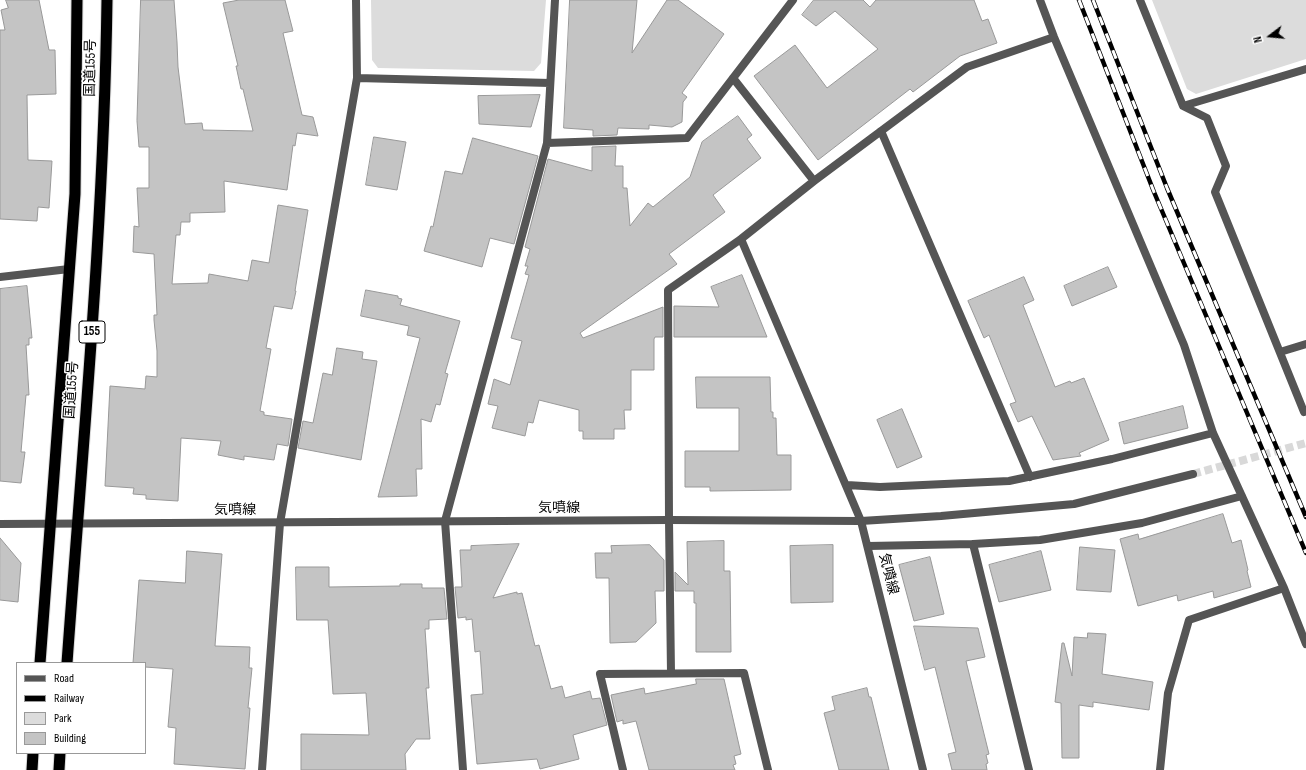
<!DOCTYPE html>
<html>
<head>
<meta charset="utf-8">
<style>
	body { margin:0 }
	#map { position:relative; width:1306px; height:770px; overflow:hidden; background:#fff; font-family:"Sofia Sans Condensed",sans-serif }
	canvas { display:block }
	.legend { position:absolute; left:16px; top:662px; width:130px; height:92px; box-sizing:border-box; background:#fff; border:1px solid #999; margin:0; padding:5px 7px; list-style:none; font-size:12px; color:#000 }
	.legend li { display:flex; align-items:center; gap:8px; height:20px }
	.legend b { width:20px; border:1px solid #999 }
	.north { position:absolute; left:1250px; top:16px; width:40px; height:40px; -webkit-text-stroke:3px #fff; paint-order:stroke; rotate:254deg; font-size:11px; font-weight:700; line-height:16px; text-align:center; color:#000 }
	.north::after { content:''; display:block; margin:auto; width:14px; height:18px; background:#000; clip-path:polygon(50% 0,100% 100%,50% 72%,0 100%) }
</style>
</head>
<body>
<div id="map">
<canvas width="1306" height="770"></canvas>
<ul class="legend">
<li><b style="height:5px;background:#555"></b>Road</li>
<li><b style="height:5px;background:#000"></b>Railway</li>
<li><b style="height:11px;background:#dcdcdc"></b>Park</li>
<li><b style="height:11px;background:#c4c4c4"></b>Building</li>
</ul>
<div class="north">N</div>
</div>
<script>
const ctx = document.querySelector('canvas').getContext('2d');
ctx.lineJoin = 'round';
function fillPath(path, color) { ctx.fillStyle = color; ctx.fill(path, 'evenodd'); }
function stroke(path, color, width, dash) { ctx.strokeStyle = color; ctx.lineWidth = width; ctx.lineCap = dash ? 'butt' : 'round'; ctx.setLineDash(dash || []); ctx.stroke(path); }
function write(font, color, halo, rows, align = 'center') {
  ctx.font = font + ' "Sofia Sans Condensed","Noto Sans JP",sans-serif'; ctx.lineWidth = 3; ctx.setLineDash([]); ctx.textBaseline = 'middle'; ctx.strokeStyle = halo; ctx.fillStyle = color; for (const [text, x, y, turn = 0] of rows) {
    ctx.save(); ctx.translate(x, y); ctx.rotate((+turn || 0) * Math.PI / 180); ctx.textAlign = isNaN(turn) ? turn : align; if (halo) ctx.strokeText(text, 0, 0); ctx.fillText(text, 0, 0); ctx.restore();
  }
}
fillPath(new Path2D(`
	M 371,0 L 546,0 L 541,63 L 534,71 L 378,68 L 372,60 Z
	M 1152,0 L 1306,0 L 1306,59 L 1196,94 L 1187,89 Z`), '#dcdcdc');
const building = new Path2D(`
	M 6,0 L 39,0 L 49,50 L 55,50 L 56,94 L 27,95 L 28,160 L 52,161 L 49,208 L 38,207 L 37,221 L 0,219 L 0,30 L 5,30 L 1,10 L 8,8 Z
	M 141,0 L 174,0 L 177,42 L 178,67 L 185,124 L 202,123 L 203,130 L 253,131 L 243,89 L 241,89 L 236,66 L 238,66 L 223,3 L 239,0 L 285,0 L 293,31 L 283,33 L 302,115 L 313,117 L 318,136 L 297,133 L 295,146 L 293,145 L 287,190 L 224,181 L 225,212 L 190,213 L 190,222 L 181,222 L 180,235 L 176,235 L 172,284 L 208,283 L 209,274 L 248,281 L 252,260 L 269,263 L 278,205 L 308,210 L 295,291 L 296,291 L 292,309 L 274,306 L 266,348 L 271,349 L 260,411 L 264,412 L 264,415 L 292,419 L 288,446 L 277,444 L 274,460 L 244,456 L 244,460 L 218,455 L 221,441 L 181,438 L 178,501 L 146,499 L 146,495 L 133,494 L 134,488 L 105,486 L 110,386 L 145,389 L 146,376 L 157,377 L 157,351 L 154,320 L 154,315 L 157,315 L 154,254 L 133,252 L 134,226 L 139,227 L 137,188 L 149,188 L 149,147 L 139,147 L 137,121 Z
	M 570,0 L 637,0 L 632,53 L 667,0 L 678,0 L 724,34 L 682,93 L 687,97 L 683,102 L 682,122 L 672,127 L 649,125 L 649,129 L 618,128 L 617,135 L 593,136 L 593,130 L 564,128 Z
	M 814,0 L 863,0 L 870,7 L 876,0 L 974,0 L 982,21 L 988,19 L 997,43 L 960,56 L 913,92 L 910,89 L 818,160 L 754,76 L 795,45 L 827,88 L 878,49 L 835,11 L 816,26 L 802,15 Z
	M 540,95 L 531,127 L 479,124 L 478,96 Z
	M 738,116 L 752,135 L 747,139 L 761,158 L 713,195 L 725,212 L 669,254 L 677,264 L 580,333 L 583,338 L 663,307 L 663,337 L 655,337 L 654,339 L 654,370 L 631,370 L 631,410 L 624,410 L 625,429 L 614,429 L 614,439 L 583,439 L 583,431 L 579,431 L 579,410 L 539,400 L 533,423 L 528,422 L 525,436 L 492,428 L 498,406 L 488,404 L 494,379 L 510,385 L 522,341 L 511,338 L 529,275 L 525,274 L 528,266 L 525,266 L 530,249 L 525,247 L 548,159 L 592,171 L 592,147 L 616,146 L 615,166 L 623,166 L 623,188 L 627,188 L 630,226 L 648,203 L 653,207 L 690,177 L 702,142 Z
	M 374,137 L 406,142 L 397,190 L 366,185 Z
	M 473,138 L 538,156 L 514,244 L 490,238 L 482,267 L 424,251 L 431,226 L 433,227 L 445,171 L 462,174 Z
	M 1108,267 L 1117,287 L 1072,306 L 1064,286 Z
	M 742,275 L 767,337 L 674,337 L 674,306 L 719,307 L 711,287 Z
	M 1024,277 L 1034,300 L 1023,305 L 1055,387 L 1070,381 L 1071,383 L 1084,378 L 1109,440 L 1079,453 L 1081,456 L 1053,460 L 1032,416 L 1018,422 L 1010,404 L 1016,402 L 989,335 L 984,338 L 968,301 Z
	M 27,286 L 32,338 L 29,338 L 29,345 L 26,345 L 29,395 L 26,395 L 21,452 L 25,452 L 21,483 L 0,481 L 0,289 Z
	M 366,290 L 398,296 L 398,298 L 402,299 L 400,305 L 460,321 L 445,373 L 448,374 L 440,405 L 436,404 L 431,422 L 421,419 L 422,469 L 416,469 L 417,496 L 378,497 L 420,338 L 407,335 L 409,326 L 361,316 Z
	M 337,348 L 363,352 L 362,359 L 377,361 L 361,460 L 298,448 L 303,421 L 313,423 L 323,373 L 332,375 Z
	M 696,377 L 770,377 L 771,412 L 773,412 L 773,418 L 776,418 L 777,455 L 791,455 L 791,490 L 710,491 L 710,487 L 685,487 L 685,451 L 739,451 L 739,408 L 697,408 Z
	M 1183,406 L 1188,428 L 1124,444 L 1119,423 Z
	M 902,409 L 922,457 L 897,468 L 877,420 Z
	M 1223,514 L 1232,543 L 1241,540 L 1248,570 L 1247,571 L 1251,587 L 1214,598 L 1213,591 L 1178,601 L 1177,595 L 1138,606 L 1120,539 L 1138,534 L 1139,539 Z
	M 0,538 L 21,563 L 18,602 L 0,600 Z
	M 724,541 L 724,571 L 730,571 L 731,652 L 696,652 L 696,603 L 694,603 L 694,591 L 675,591 L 675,572 L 688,585 L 687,542 Z
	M 519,544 L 493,598 L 517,592 L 517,594 L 522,593 L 535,646 L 539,645 L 551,689 L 562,686 L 565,698 L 590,691 L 592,699 L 600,698 L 607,725 L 573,735 L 579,759 L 540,769 L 537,759 L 477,764 L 471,695 L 483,694 L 480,651 L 475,652 L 472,619 L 466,620 L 466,617 L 458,618 L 455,587 L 462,587 L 460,550 L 471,550 L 471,546 Z
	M 650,545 L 664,560 L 664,591 L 655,591 L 656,623 L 636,642 L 610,643 L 609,578 L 596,578 L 595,553 L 612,553 L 611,546 Z
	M 833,545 L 833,602 L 791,603 L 790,546 Z
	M 1080,547 L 1115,550 L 1111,592 L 1077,590 Z
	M 187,551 L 222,554 L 215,646 L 250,647 L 249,668 L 252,668 L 248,708 L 250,708 L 245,769 L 174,764 L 176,728 L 168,727 L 173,669 L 145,667 L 145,663 L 133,663 L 139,580 L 185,583 Z
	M 1041,551 L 1051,590 L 999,602 L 989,565 Z
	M 930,557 L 944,614 L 914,621 L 899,565 Z
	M 296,567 L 329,567 L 329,587 L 400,586 L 400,584 L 422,584 L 422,588 L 444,588 L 447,619 L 429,620 L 429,629 L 425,629 L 429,688 L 426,688 L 430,739 L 416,739 L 405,754 L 406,770 L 301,770 L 301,734 L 369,735 L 366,693 L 333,694 L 328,620 L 297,620 Z
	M 914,626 L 978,628 L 985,657 L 966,661 L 989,754 L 986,755 L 988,763 L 986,764 L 987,770 L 952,770 L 948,754 L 956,752 L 935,667 L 925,670 Z
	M 1088,633 L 1106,634 L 1102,674 L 1153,682 L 1149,710 L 1093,702 L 1093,707 L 1079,705 L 1079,758 L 1062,758 L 1061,703 L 1055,702 L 1062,643 L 1064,643 L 1072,676 L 1074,637 L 1087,638 Z
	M 696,679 L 724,679 L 741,754 L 734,756 L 736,764 L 733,765 L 735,770 L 649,770 L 636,721 L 623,724 L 623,720 L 617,722 L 611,695 L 644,688 L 645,694 L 696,684 Z
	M 867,688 L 869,697 L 871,697 L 889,770 L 839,770 L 824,713 L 835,710 L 832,697 Z`);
fillPath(building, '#c4c4c4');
stroke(building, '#999', 1);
stroke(new Path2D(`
	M 1193,474 L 1306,443`), '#d9d9d9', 8, [8, 4]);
const trunk = new Path2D(`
	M 40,663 L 75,194 L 77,0
	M 67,663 C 83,442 104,221 107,0
	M 32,770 L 33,753
	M 59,770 L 60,753`);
stroke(trunk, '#dbdbdb', 13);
stroke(new Path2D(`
	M 1040,0 L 1054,37 L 1184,345 L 1213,433 L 1284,588 L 1306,644
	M 1140,0 L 1183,106 L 1207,118 L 1226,166 L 1215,192 L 1304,412 L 1306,411
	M 357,78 L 550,83
	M 733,78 L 814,181
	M 1183,106 L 1306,69
	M 881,131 L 1030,477
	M 547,143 L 687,138 L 793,0
	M 741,239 L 861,521
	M 0,277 L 69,269
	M 1280,352 L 1306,344
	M 847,485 L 880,487 L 1009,481 L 1112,459 L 1213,433
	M 973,544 L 1029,770
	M 868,546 L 973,544 L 1040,540 L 1142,523 L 1242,496
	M 671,673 L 669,520 L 668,290 L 741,239 L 814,181 L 967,67 L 1054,37
	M 262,770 L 280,523 L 357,78 L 356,0
	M 463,770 L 445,521 L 547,143 L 555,0
	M 623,770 L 600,674 L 744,673 L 768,770
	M 1160,770 L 1168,693 L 1189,620 L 1284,588`), '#555', 8);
stroke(new Path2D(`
	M 861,521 L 923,770
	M 0,524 L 669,520 L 861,521 L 941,516 L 1074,504 L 1193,474`), '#555', 8);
stroke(trunk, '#000', 11);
const rail = new Path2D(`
	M 1079,0 L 1154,192 L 1306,553
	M 1093,0 L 1167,188 L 1306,517`);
stroke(rail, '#000', 4.5);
stroke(rail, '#fff', 3, [9]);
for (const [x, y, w] of [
	[92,332,26]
]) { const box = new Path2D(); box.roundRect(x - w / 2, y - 11, w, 22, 3); ctx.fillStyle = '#fff'; ctx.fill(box); stroke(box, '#000', 1); }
write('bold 13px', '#000', null, [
	["155",92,332]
]);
write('14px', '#000', '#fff', [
	["国道155号",91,68,-89],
	["国道155号",72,390,-86],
	["気噴線",559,508],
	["気噴線",235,510],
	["気噴線",888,574,76]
]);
</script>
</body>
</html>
